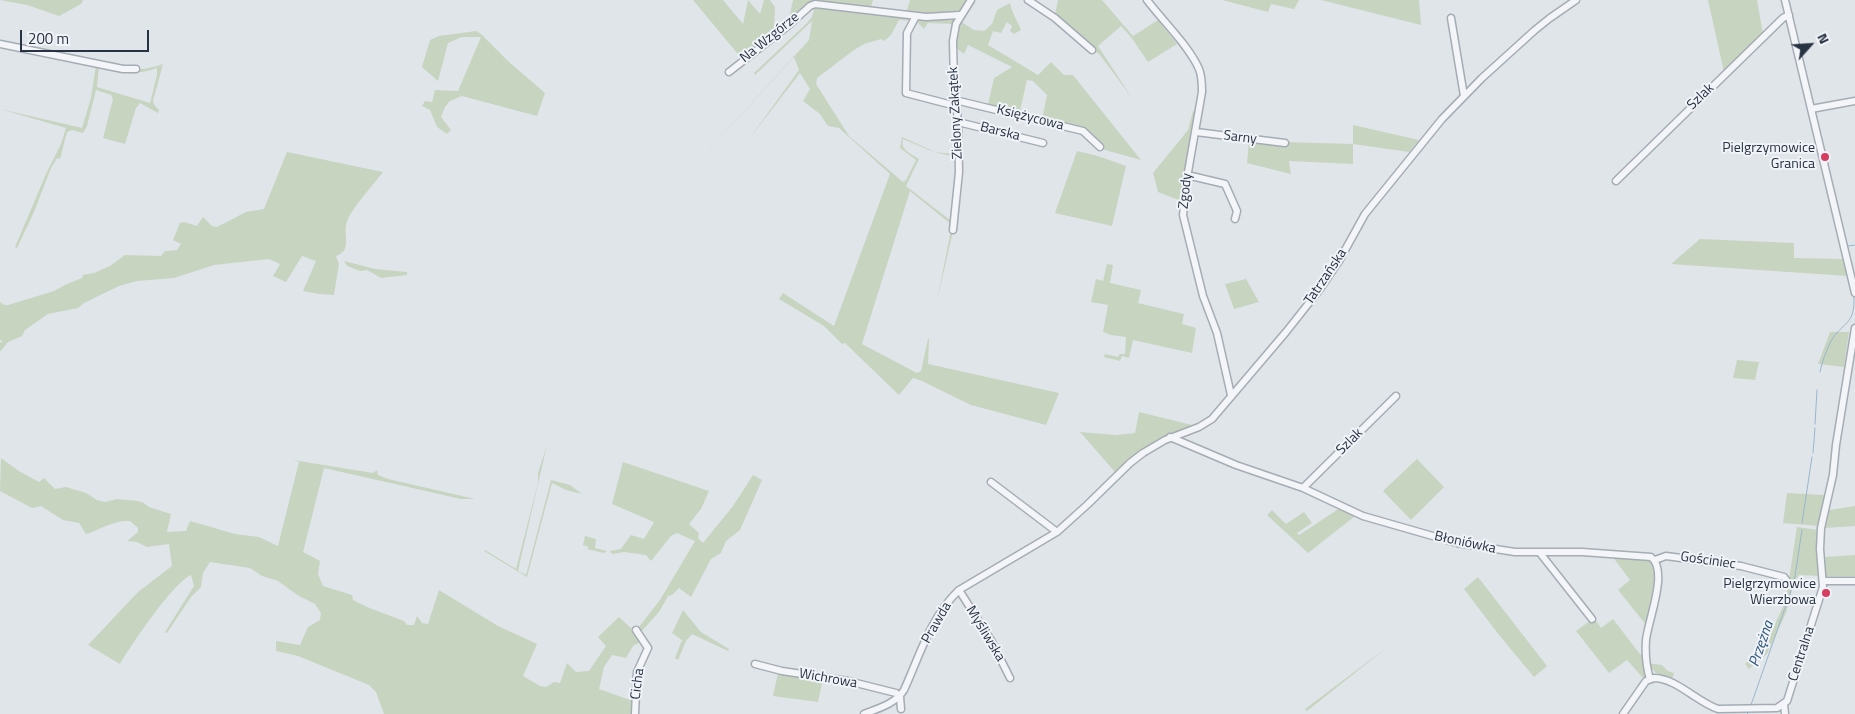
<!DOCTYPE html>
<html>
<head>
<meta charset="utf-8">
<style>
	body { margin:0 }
	#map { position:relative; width:1855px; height:714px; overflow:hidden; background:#e0e5ea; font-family:"Titillium Web",sans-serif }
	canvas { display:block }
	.north { position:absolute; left:1785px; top:20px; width:50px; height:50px; -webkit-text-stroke:4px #f0f3f7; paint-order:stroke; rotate:64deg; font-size:14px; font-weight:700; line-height:20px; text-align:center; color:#273342 }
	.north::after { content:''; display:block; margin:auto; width:18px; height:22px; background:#273342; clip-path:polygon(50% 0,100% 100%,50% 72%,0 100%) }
	.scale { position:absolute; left:20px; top:30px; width:129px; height:22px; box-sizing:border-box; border:2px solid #273342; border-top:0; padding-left:6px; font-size:15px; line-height:18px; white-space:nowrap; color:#273342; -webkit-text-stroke:4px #f0f3f7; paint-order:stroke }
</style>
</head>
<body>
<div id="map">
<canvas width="1855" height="714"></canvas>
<div class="north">N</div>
<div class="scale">200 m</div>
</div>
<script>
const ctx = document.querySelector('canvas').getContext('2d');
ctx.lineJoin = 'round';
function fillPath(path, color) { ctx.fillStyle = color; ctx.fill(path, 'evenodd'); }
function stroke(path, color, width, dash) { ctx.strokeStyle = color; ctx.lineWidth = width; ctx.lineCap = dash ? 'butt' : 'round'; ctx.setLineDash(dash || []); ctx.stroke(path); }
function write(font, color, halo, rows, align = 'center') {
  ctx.font = font + ' "Titillium Web",sans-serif'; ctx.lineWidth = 4; ctx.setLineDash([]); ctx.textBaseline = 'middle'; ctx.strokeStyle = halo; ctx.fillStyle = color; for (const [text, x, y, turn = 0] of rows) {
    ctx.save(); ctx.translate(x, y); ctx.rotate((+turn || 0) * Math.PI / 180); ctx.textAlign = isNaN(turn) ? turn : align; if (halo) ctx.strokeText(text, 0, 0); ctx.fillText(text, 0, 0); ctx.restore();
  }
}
fillPath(new Path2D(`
	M 0,0 L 83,0 L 81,4 L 59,16 L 27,5 Z
	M 693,0 L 723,0 L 743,24 L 748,0 L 760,14 L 764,0 L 770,0 L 775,7 L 774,31 L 789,19 L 793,0 L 873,0 L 871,7 L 821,2 L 788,23 L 742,59 Z
	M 910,0 L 969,0 L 960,12 L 925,15 L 906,13 Z
	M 1058,0 L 1102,0 L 1133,36 L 1158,20 L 1177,44 L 1148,62 L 1131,37 L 1121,26 L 1098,46 L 1132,98 L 1100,55 L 1055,15 Z
	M 1222,0 L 1299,0 L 1294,9 L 1271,4 L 1268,12 Z
	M 1321,0 L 1419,0 L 1421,25 Z
	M 1708,0 L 1757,0 L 1763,34 L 1724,72 Z
	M 1010,3 C 1012,13 1017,20 1021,30 L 1014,34 L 1010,31 L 1012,26 L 1007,22 L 1001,33 L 993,31 L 988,45 L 1038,75 L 1051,62 L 1064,75 L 1073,75 L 1141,160 L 1105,150 L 1083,130 L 1042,119 L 1047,95 L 1033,81 L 1027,80 L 1020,111 L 988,105 L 994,78 L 1012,67 L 968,45 L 964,54 L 956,48 L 960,21 L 974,30 L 984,31 L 992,24 L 997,10 Z
	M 815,6 L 886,16 L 930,18 L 956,17 L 954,24 L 928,23 L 924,29 L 916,21 L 899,20 L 891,35 L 884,41 L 881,39 L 864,44 L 854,50 L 817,78 L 816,84 L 849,136 L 903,182 L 906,180 L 916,160 L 900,148 L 902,137 L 935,152 L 961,155 L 961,157 C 936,155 925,148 903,139 C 900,150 910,153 919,159 L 906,186 L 955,224 L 954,227 L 937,301 L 952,225 L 910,191 L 862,344 L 917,373 L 921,371 L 928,339 L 929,339 L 928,364 L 1059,393 L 1046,425 L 971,405 L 922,381 L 913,378 L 899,395 L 845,343 L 842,344 L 824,326 L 779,299 L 783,293 L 834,326 L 890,174 L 839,128 L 828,126 L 820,114 L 803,101 L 810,89 L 800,73 L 749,139 L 799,70 L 794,57 L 672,190 L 809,40 L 812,21 L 755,75 L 754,73 L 807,23 L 812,17 Z
	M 476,31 L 481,34 L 509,62 L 545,93 L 537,116 L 462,96 L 450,101 L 445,107 L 441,117 L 451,130 L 447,134 L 437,127 L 430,110 L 422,106 L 425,101 L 432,102 L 435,90 L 458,91 L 481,37 L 462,37 L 448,43 L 438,81 L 422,67 L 430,40 L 439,36 Z
	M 163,64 L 153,101 L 155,106 L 159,110 L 158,113 L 140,103 L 136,108 L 125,144 L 103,138 L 113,99 L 111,95 L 96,90 L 87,126 L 83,133 L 72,130 L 67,132 L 60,159 L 57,158 L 51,168 L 34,212 L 17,248 L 15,247 L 46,174 L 61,144 L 66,128 L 0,109 L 82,128 L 91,98 L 96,65 L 99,65 L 97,87 L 150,103 L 157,75 L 157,68 C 138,75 121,74 100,68 L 101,66 C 124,70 142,72 163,64 Z
	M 1193,111 L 1196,111 L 1181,201 L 1158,192 L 1153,173 L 1188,130 Z
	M 1353,125 L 1419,140 L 1409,152 L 1353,144 L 1353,164 L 1289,161 L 1291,174 L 1247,163 L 1249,141 L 1353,144 Z
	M 1077,151 L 1098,156 L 1126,166 L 1112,226 L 1055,213 Z
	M 287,152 L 383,172 C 373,185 354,206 348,219 C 341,233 354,250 336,256 L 339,264 L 334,295 L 319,294 L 303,291 L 316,261 L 302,256 L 286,282 L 273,276 L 280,264 L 269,259 L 214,265 L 174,278 L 137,281 L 119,286 L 84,303 L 78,308 L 48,314 L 25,330 L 22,336 L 8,342 L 0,352 L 0,343 L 3,341 L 0,340 L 0,302 L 4,305 L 8,305 L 54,291 L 67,284 L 82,278 L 83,275 L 94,273 L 110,266 L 125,255 L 161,256 L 165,251 L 177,250 L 181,244 L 173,240 L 180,223 L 184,222 L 197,226 L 203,217 L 212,226 L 217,227 L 246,212 L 264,209 Z
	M 1700,239 L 1794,243 L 1794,258 L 1843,259 L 1847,276 L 1671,264 Z
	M 344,261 L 375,269 L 407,272 L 407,275 L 381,278 L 367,270 L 360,271 L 347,266 Z
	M 1107,264 L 1113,265 L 1110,283 L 1141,290 L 1138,303 L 1184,314 L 1182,324 L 1196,328 L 1192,353 L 1133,340 L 1129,358 L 1122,356 L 1120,361 L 1104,357 L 1105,354 L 1118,357 L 1120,354 L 1125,354 L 1126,337 L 1111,335 L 1103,332 L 1108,305 L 1091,302 L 1096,279 L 1103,281 Z
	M 1246,279 L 1259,302 L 1234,309 L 1225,284 Z
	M 1830,332 L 1849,332 L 1844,367 L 1818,364 Z
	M 1737,360 L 1759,362 L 1755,380 L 1733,378 Z
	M 1139,412 L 1192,425 C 1163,437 1138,450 1115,472 L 1080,432 L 1116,435 L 1135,433 Z
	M 547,445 L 518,571 L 526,575 L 551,480 L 570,485 L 582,494 L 566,490 L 552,483 L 527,577 L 484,551 L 485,550 L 516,569 L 538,483 L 538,473 Z
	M 1,458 L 19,471 L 39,482 L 44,478 L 55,489 L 66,487 L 86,493 L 97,500 L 105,502 L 117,499 L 138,501 L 144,503 L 149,507 L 171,514 L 167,532 L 186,531 L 190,521 L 235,534 L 259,537 L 278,546 L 299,462 L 293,460 L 373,473 L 377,470 L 378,475 L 388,479 L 475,499 L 461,499 L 324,468 L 303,552 L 320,561 L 318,574 L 323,586 L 352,595 L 353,600 L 367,607 L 404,621 L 407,625 L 414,625 L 417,616 L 422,623 L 428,624 L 439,590 L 498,626 L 537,644 L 523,676 L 540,686 L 546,687 L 554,682 L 560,683 L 567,663 L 576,672 L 589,671 L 606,646 L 598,637 L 619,617 L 633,630 L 640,642 L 633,646 L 626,658 L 612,655 L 604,667 L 599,689 L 633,701 L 633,714 L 384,714 L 376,692 L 369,685 L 298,656 L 276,651 L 276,641 L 300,645 L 308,627 L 320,620 L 321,613 L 315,604 L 299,596 L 278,581 L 262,576 L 250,568 L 210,562 L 203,573 L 201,587 L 191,597 L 167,633 L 165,632 L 194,586 L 191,575 C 172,584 132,644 120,664 L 88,645 L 138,592 L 172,566 L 169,544 L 147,547 L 137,542 L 127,541 L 138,532 L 138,528 L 130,521 C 113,520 102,529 86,534 L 79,523 L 63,520 L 41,506 L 32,508 L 0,491 Z
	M 1417,459 L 1444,487 L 1411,520 L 1383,491 Z
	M 623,462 L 709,491 L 701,509 L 689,524 L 699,533 L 698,538 L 703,543 L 733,506 L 753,475 L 762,480 L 740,530 L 726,541 L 721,553 L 711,559 L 691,597 L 679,588 L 672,595 L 668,596 L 659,612 L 640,633 L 638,628 L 660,600 L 695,541 L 677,533 L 671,536 L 651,561 L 646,555 L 624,552 L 612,554 L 610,551 L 621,549 L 631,535 L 644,539 L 654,522 L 612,504 Z
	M 1787,493 L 1825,495 L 1819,526 L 1783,523 Z
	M 1855,506 L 1855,526 L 1825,528 L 1829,510 Z
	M 1340,508 L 1355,516 L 1308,553 L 1267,515 L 1272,510 L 1286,524 L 1304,512 L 1312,523 L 1297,533 L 1299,535 Z
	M 1797,527 L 1818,530 L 1820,576 L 1799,575 L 1794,582 L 1786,613 L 1767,654 L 1749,669 L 1745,664 L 1768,639 L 1786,600 Z
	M 585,536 L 596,539 L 595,548 L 607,551 L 604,553 L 587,549 L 589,547 L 583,545 Z
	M 1855,555 L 1855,576 L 1826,576 L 1824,557 Z
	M 1612,556 L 1649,558 L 1656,564 L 1655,590 L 1647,626 L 1618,590 L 1630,580 Z
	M 1478,577 L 1547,666 L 1534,677 L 1499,635 L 1464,589 Z
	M 683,610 L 701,632 L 729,649 L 728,651 L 692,634 L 686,641 L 678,660 L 675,658 L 682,640 L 672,633 Z
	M 1594,618 L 1601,628 L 1613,619 L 1639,653 L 1644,657 L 1646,674 L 1644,679 L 1627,660 L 1609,673 L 1576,631 Z
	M 1390,645 L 1307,711 L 1305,709 Z
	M 1647,663 L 1662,665 L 1668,671 L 1674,673 L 1672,680 L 1656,673 Z
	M 778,673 L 823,679 L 818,702 L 773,696 Z`), '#c7d4c0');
stroke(new Path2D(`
	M 1848,246 L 1855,245
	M 1820,372 C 1822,362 1826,351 1831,341 C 1843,321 1855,326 1854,297
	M 1815,424 L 1817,390
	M 1813,453 L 1815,428
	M 1802,523 L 1812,457
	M 1751,705 L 1790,594 L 1795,576 L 1802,530
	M 1747,714 L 1748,713`), '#99b6cc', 1);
const minor = new Path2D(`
	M 1028,0 L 1055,18 L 1092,50
	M 1147,0 C 1162,20 1189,46 1199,69 C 1202,76 1202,84 1202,92 L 1188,172 L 1183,215 L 1203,296 L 1217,333 L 1231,395
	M 1785,0 L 1855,293
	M 916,16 L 907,33 L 906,93 L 956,106
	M 1451,18 L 1464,96
	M 0,44 L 123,69 L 136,69
	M 729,72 L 789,25 L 810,6 L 815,4 L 926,17 L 960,15
	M 955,100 L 1083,131 L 1100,147
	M 1811,109 L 1855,101
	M 958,122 L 1043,143
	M 1196,132 L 1285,143
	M 1187,175 L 1225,184 L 1237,211 L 1235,219
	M 1616,181 L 1783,18 L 1789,15
	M 953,230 L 959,172 L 958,122 L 954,84 L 953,41 L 956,24 L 971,0
	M 1170,437 L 1236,465 L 1303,488 L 1363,516 L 1457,543 L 1515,552 L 1582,552 L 1651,557 C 1669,571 1648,620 1646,640 C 1645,654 1646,666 1650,679
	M 991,482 L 1057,532
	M 1303,488 L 1396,396
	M 1540,553 L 1592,619
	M 1655,560 L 1666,556 L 1741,566 L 1784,577 L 1787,581
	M 1823,581 L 1855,581
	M 959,590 L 992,642 L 1010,678
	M 755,664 L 782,671 L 848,681 L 896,693 L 900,697
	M 900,697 L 901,709
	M 1784,704 L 1785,714
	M 635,714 L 637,672 L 648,648 L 636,630
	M 864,714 C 879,708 895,704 904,690 C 920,655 930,618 959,590 L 1057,532 L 1087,505 L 1130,463 L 1143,453 L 1165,440 L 1199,427 L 1212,419 L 1286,332 L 1320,289 L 1339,261 L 1365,214 L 1442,119 L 1482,78 L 1535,30 L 1550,18 L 1576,0
	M 1623,714 L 1646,681 L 1654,678 C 1676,678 1697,702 1718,709 L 1777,708 L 1787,701 L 1823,587 L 1820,549 L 1821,528 L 1833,475 L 1836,445 L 1855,328`);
stroke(minor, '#a5acb4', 9);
stroke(minor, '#f3f5f8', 6);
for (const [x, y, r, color] of [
	[1825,157,5,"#d73d61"],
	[1826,593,5,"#d73d61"]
]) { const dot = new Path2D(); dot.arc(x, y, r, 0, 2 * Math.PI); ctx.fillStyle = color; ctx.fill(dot); stroke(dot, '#f0f3f7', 2); }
write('14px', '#273342', '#f0f3f7', [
	["Na Wzgórze",770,38,-39],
	["Szlak",1701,97,-44],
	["Zielony Zakątek",956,113,-93],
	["Księżycowa",1030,118,14],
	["Barska",1000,132,14],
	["Sarny",1240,138,7],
	["Zgody",1186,191,-84],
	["Tatrzańska",1326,277,-56],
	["Szlak",1350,442,-45],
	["Błoniówka",1465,543,12],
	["Gościniec",1708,561,8],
	["Prawda",937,623,-60],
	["Myśliwska",985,634,59],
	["Centralna",1802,654,-72],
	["Wichrowa",828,679,10],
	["Cicha",638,684,-83]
]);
write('14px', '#273342', '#f0f3f7', [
	["Pielgrzymowice",1815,149],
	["Granica",1815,165],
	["Pielgrzymowice",1816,585],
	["Wierzbowa",1816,601]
], 'right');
write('italic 15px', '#2f5679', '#f0f3f7', [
	["Przężna",1762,644,-71]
]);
</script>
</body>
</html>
